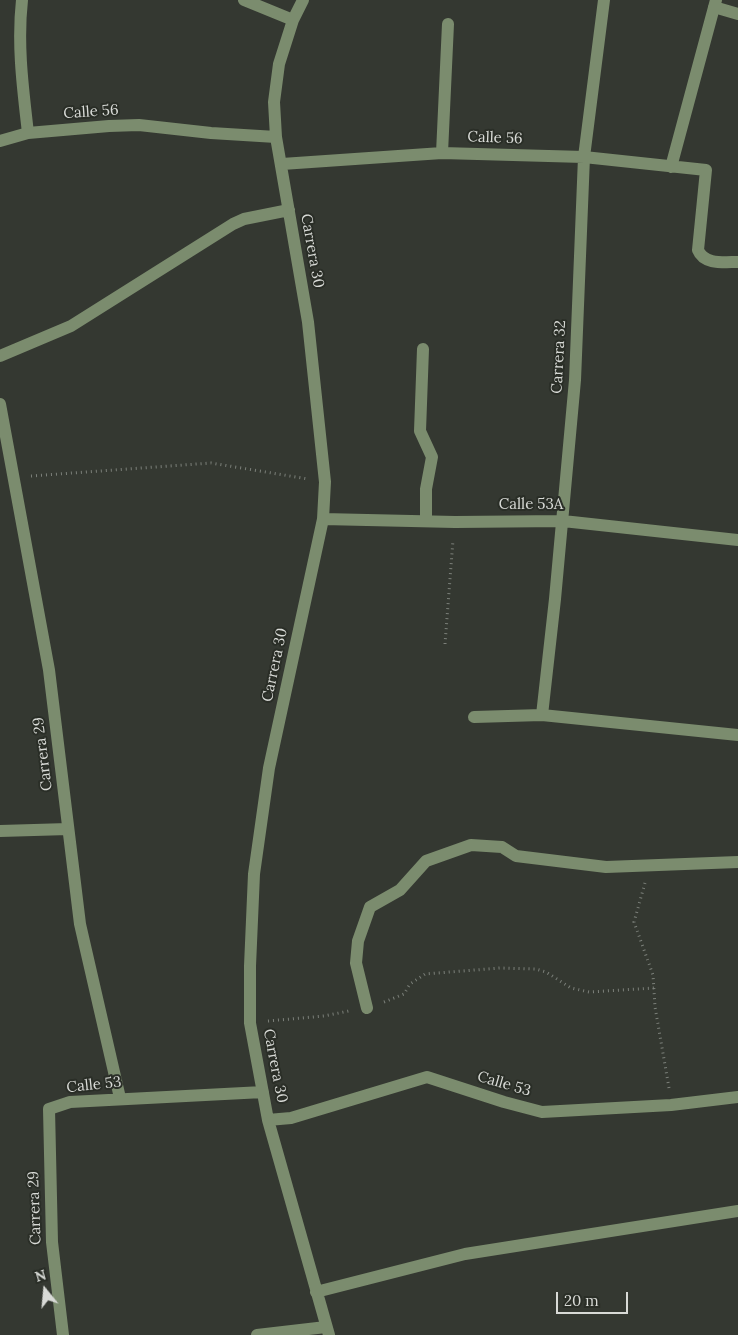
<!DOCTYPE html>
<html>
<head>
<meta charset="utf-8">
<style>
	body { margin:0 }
	#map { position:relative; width:738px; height:1335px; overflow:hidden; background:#343831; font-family:Lora,serif }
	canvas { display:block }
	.north { position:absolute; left:20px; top:1265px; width:50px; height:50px; -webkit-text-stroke:4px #2a2e27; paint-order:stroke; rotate:343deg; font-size:14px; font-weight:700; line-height:20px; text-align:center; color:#d8dad6 }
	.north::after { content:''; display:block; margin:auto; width:18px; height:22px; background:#d8dad6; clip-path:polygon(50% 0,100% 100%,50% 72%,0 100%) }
	.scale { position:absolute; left:556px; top:1292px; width:72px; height:22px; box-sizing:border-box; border:2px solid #d8dad6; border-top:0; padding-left:6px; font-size:15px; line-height:18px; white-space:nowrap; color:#d8dad6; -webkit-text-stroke:4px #2a2e27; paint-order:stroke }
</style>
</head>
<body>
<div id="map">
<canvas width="738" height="1335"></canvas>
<div class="north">N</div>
<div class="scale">20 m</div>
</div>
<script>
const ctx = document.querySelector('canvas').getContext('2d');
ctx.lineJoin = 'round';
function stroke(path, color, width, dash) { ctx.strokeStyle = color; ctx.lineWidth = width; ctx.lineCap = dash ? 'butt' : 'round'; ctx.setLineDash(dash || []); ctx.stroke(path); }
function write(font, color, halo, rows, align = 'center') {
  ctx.font = font + ' Lora,serif'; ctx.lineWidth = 4; ctx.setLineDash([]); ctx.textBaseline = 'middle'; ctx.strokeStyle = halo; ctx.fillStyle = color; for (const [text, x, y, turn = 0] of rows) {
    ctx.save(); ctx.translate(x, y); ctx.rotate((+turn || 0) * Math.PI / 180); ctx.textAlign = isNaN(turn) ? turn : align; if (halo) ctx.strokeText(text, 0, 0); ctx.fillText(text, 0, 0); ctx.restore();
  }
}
stroke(new Path2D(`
	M 31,476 L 211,463 L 308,479
	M 445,644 L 453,540
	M 645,883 L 634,922 L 653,975 L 655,1007 L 669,1088
	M 384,1002 L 404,994 L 410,984 L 425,974 L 500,968 L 536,969 L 546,972 L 571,988 L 589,992 L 654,988
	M 268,1021 L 324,1016 L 349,1011`), '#7c807a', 3, [1, 4]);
stroke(new Path2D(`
	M 22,0 C 17,45 23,89 28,133
	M 244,0 L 293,20
	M 303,0 L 293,20 L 279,64 L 274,102 L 276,137 L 308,322 L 325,482 L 323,519 L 269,768 L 254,874 L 250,966 L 250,1023 L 268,1120 L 329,1335
	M 714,7 L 738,14
	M 0,141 L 28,133 L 109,126 L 139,125 L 211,133 L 276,137
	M 442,153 L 448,24
	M 282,164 L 442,153 L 584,157 L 706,170 L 698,250 C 704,265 724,262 738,262
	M 671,167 L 716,0
	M 423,349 L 420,431 L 432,457 L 426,489 L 426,520
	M 0,356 L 71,326 L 233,224 L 244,219 L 289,210
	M 0,404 L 49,670 L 80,924 L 120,1098
	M 323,519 L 455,522 L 563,521 L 738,540
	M 542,715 L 555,599 L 575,380 L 584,157 L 604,0
	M 474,717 L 542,715 L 738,735
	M 0,831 L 68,829
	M 367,1008 L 356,963 L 358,941 L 370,907 L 400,890 L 426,861 L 471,845 L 502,847 L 516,856 L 606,867 L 738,862
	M 268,1120 L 291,1118 L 427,1077 L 504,1102 L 542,1112 L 671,1105 L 738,1097
	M 316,1292 L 465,1254 L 738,1211
	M 63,1335 L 52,1242 L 49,1109 L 70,1102 L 263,1092
	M 257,1335 L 326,1327`), '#7b8c6e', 12);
write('15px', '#d8dad6', '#2a2e27', [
	["Calle 56",91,112,-4],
	["Calle 56",495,138,2],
	["Carrera 30",312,251,80],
	["Carrera 32",559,357,-87],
	["Calle 53A",531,505],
	["Carrera 30",275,665,-78],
	["Carrera 29",43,754,-97],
	["Carrera 30",275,1066,79],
	["Calle 53",504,1084,16],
	["Calle 53",94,1085,-6],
	["Carrera 29",35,1208,-92]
]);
</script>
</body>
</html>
